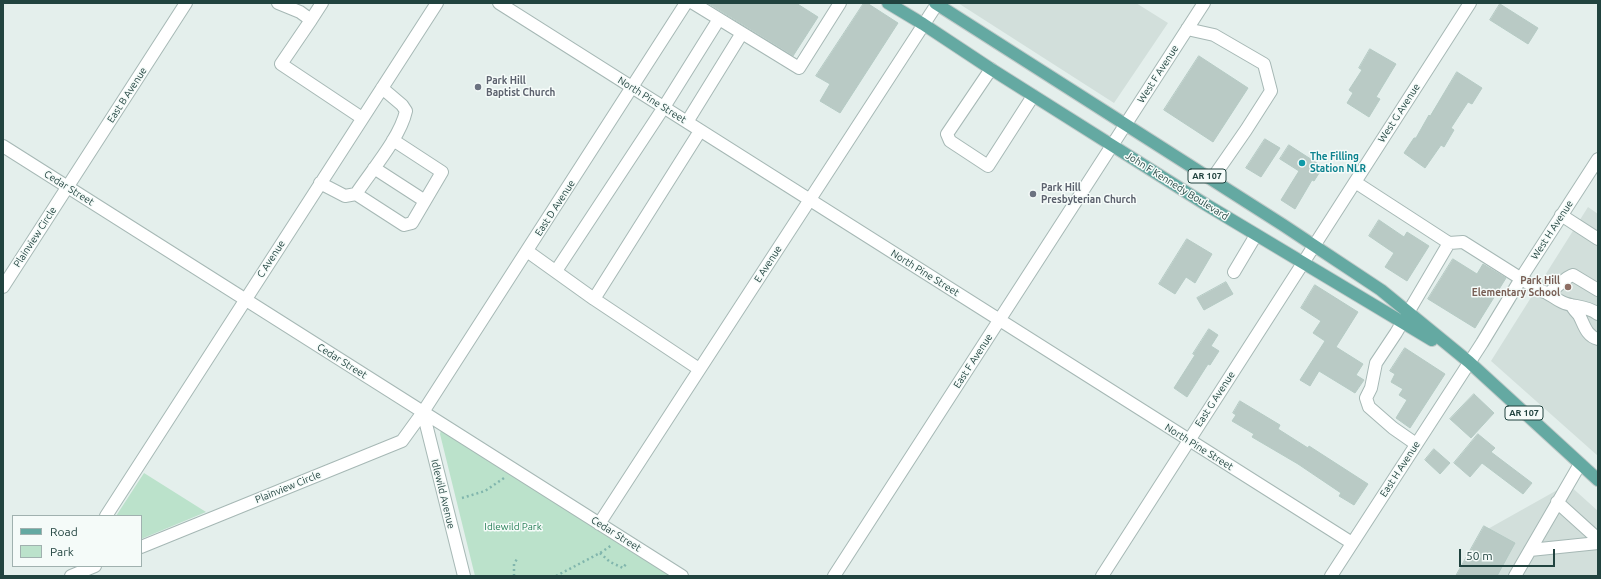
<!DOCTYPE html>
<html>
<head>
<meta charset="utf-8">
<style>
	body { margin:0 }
	#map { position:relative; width:1601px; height:579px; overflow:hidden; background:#e4efec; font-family:Ubuntu,sans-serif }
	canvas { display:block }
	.frame { position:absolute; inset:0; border:4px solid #21433f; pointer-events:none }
	.legend { position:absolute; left:12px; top:515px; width:130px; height:52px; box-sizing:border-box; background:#f5fbf9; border:1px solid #a0b1af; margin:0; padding:5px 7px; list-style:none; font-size:12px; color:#21433f }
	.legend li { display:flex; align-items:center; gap:8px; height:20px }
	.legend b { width:20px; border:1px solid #a0b1af }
	.scale { position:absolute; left:1459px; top:549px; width:96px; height:18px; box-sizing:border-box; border:2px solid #21433f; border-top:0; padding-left:5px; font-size:12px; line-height:14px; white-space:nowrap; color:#21433f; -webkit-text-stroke:3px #f5fbf9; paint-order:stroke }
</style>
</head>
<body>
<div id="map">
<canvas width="1601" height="579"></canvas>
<div class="frame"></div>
<ul class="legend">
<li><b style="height:5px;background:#64a9a2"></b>Road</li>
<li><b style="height:11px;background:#bbe2cb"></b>Park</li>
</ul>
<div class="scale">50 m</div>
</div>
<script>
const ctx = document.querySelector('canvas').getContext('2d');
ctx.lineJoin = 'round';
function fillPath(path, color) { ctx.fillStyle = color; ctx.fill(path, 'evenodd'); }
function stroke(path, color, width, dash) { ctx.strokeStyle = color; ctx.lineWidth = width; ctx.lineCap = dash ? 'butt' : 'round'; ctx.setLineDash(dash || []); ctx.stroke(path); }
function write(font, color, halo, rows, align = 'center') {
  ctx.font = font + ' Ubuntu,sans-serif'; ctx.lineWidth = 3; ctx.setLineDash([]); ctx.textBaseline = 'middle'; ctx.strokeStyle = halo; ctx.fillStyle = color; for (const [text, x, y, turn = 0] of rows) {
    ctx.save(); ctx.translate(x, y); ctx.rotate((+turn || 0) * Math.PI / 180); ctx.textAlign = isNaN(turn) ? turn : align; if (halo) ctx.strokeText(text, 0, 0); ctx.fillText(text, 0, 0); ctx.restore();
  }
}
fillPath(new Path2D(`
	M 958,3 L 1136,3 L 1168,23 L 1114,103 Z
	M 1588,207 L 1598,214 L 1598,456 L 1491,361 Z
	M 1568,484 L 1598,511 L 1598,576 L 1457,576 L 1486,530 Z`), '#d2dfdb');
fillPath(new Path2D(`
	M 441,430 L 682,576 L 475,576 L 440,434 Z
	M 144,473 L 206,512 L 141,539 L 141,516 L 116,516 Z`), '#bbe2cb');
const building = new Path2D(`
	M 708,3 L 796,3 L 818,17 L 793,56 Z
	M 864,3 L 867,3 L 898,23 L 840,113 L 820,101 L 830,84 L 816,76 Z
	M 1500,4 L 1538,28 L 1528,44 L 1490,20 Z
	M 1370,49 L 1396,64 L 1376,97 L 1380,99 L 1369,117 L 1347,103 L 1353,93 L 1349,90 L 1362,70 L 1359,68 Z
	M 1199,56 L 1248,88 L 1213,142 L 1164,110 Z
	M 1457,72 L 1482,88 L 1472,104 L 1468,102 L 1451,128 L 1454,130 L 1444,147 L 1441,145 L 1425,168 L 1404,153 L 1414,138 L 1416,138 L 1429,115 L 1430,116 Z
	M 1265,139 L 1280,148 L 1261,177 L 1246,168 Z
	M 1289,145 L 1323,167 L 1314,181 L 1312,180 L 1295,209 L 1281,200 L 1299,171 L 1280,159 Z
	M 1379,220 L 1404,237 L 1407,232 L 1429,246 L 1407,281 L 1385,267 L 1394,253 L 1369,236 Z
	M 1187,239 L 1212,254 L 1195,283 L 1186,277 L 1175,294 L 1159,284 Z
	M 1453,259 L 1477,274 L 1483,264 L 1506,278 L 1475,328 L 1428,299 Z
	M 1226,282 L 1233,294 L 1204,310 L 1197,298 Z
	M 1315,285 L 1358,312 L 1336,347 L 1363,364 L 1356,375 L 1364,380 L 1355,393 L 1319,371 L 1310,386 L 1300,380 L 1325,341 L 1313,333 L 1321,321 L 1301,308 Z
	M 1209,329 L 1218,335 L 1211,346 L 1219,351 L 1210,365 L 1208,364 L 1187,397 L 1174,388 L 1195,355 L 1193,354 Z
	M 1405,348 L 1445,374 L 1410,428 L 1396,418 L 1407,400 L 1399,395 L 1403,389 L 1391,382 L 1395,374 L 1390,371 Z
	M 1474,394 L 1494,413 L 1471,438 L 1450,419 Z
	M 1240,401 L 1280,425 L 1278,429 L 1308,448 L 1309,446 L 1368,484 L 1354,505 L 1339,496 L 1341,493 L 1298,464 L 1252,437 L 1254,434 L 1232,421 L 1236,415 L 1233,413 Z
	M 1478,434 L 1495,448 L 1491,452 L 1532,483 L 1523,494 L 1482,463 L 1470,477 L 1454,463 Z
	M 1434,449 L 1450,463 L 1440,474 L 1425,460 Z
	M 1484,526 L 1515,543 L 1497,576 L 1456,576 Z`);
fillPath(building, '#b9cac5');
stroke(building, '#b5cac4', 1);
const minor = new Path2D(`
	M 278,3 L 300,12 L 311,20 L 322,3
	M 499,3 L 1352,543
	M 693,3 L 799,68 L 840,3
	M 311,20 L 281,64 L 362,118
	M 1187,29 L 1214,35 L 1264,64 L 1271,91 L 1246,130 L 1212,179
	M 991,69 L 947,134 L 950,141 L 988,166 L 1033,96
	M 687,122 L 742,33
	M 3,146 L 682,576
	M 374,168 L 425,201
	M 1355,182 L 1449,243 L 1463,242 L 1539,290 C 1550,293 1552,297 1562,302 C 1574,308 1584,304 1598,314
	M 320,183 L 345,196 L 356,194 C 371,171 400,138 406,111 L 402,105 L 382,88
	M 356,194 L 404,225 L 412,223 L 442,172 L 393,140
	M 1561,215 L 1598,239
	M 527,251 L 594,299 L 699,369
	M 556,271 L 664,107 L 719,19
	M 1234,272 L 1256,235
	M 3,287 L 186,3
	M 1549,293 C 1556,288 1567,276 1573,275 L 1598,290
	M 594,299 L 700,131
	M 1571,305 C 1573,308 1576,312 1579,315 C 1584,324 1586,336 1598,339
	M 423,412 L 464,576
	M 1416,444 L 1393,428 L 1369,407 L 1366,398 L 1371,388 L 1376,363 L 1396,333 L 1449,243
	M 1557,502 L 1598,539
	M 106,516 L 437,3
	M 599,524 L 937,4
	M 141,547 L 402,441 L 423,412 L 686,3
	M 1530,550 L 1598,543
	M 71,576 L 95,566
	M 834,576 L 1204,3
	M 1102,576 L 1470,3
	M 1331,576 L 1482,343 L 1525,272 L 1598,159
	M 1515,576 L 1580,464`);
const major = new Path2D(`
	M 888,3 L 923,24 L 991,69 L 1205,204 L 1432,340
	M 935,3 L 1283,225 L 1381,290 L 1469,362 L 1598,480`);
stroke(minor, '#a6b8b5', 14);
stroke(major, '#c1cac9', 14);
stroke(new Path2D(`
	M 462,498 L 485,491 L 504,478
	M 600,553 L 610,562 L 623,568 L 626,564
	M 514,576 L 514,564 L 517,559
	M 556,576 L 600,553 L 612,545`), '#81b6ad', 2.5, [2, 3]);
stroke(minor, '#fff', 12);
stroke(major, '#64a9a2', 12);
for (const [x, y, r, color] of [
	[478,87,4,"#6b7280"],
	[1302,163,4,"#0f9aa8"],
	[1033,194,4,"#6b7280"],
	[1568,287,4,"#8d6e63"]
]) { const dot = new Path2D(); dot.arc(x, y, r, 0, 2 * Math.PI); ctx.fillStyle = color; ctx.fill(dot); stroke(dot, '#f5fbf9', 1.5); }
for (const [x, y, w] of [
	[1207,176,38],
	[1524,413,38]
]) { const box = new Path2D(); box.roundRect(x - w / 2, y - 7, w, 14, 3); ctx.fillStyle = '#f5fbf9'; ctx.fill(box); stroke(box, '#21433f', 1); }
write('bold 9px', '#21433f', null, [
	["AR 107",1207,176],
	["AR 107",1524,413]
]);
write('10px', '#21433f', '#f5fbf9', [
	["West F Avenue",1158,74,-57],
	["East B Avenue",127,95,-57],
	["North Pine Street",652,100,32],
	["West G Avenue",1399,113,-57],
	["John F Kennedy Boulevard",1177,186,32],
	["Cedar Street",69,188,32],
	["East D Avenue",555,208,-57],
	["West H Avenue",1552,230,-57],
	["Plainview Circle",35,237,-57],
	["C Avenue",271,259,-57],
	["E Avenue",768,264,-57],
	["North Pine Street",925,273,32],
	["Cedar Street",342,361,32],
	["East F Avenue",973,361,-57],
	["East G Avenue",1215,399,-57],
	["North Pine Street",1199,447,32],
	["East H Avenue",1400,469,-57],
	["Plainview Circle",288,487,-22],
	["Idlewild Avenue",443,494,76],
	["Cedar Street",616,534,32]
]);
write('bold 10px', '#5b616d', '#f5fbf9', [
	["Park Hill",486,81],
	["Baptist Church",486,93],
	["Park Hill",1041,188],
	["Presbyterian Church",1041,200]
], 'left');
write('bold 10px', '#0d838f', '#f5fbf9', [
	["The Filling",1310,157],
	["Station NLR",1310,169]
], 'left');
write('bold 10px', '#785e54', '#f5fbf9', [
	["Park Hill",1560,281],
	["Elementary School",1560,293]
], 'right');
write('10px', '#267f56', '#f5fbf9', [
	["Idlewild Park",513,527]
]);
</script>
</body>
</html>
